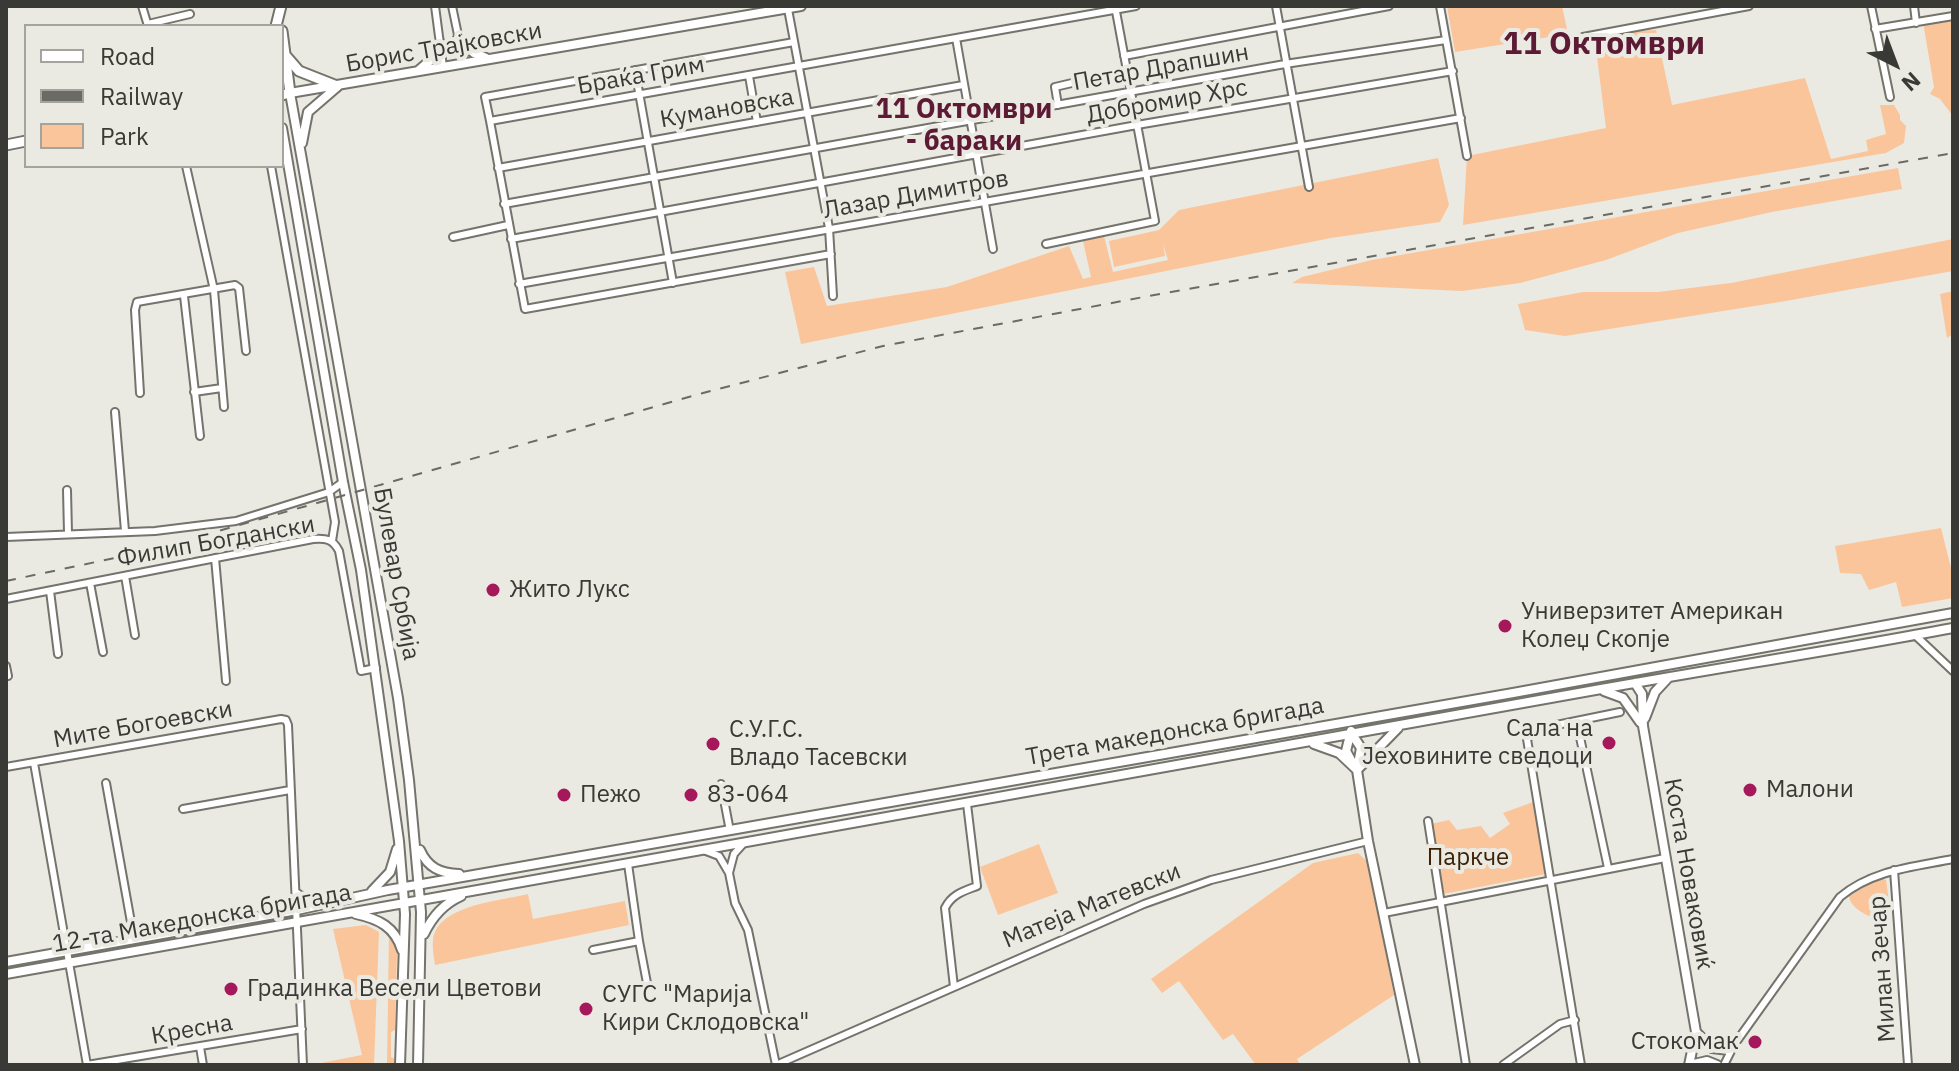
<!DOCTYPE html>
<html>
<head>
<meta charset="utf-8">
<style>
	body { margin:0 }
	#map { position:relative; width:1959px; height:1071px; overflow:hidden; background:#ebeae2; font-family:"IBM Plex Sans",sans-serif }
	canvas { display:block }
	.frame { position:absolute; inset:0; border:8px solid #393936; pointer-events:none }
	.legend { position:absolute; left:24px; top:24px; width:260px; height:144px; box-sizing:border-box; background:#ebeae2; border:2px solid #a4a39d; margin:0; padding:10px 14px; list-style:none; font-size:24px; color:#393936 }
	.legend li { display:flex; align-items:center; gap:16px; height:40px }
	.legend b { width:40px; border:2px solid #a4a39d }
	.north { position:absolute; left:1855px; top:24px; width:80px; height:80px; -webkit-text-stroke:6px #ebeae2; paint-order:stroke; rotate:138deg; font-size:22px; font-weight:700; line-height:32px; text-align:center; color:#393936 }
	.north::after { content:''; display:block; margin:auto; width:28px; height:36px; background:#393936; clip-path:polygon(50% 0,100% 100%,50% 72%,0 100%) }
</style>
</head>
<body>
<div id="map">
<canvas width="1959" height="1071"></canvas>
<div class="frame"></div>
<ul class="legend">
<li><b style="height:10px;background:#fff"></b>Road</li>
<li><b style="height:10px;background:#6b6b66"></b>Railway</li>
<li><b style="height:22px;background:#fac59a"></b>Park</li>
</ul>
<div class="north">N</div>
</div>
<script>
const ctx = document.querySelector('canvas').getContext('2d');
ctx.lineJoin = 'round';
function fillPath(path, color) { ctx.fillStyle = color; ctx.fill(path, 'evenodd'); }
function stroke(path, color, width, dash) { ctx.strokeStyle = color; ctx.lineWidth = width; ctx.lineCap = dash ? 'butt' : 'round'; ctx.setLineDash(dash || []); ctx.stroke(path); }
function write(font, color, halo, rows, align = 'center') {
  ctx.font = font + ' "IBM Plex Sans",sans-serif'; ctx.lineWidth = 8; ctx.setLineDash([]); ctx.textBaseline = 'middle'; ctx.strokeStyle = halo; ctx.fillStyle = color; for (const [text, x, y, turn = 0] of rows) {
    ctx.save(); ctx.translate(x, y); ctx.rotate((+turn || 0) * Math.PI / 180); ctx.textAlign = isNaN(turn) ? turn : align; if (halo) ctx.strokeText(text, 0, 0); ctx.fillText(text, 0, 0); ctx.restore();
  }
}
fillPath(new Path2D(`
	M 1447,6 L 1562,6 L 1568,34 L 1455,52 Z
	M 1953,16 L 1953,116 L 1940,99 L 1930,94 L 1934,87 L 1923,22 Z
	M 1656,30 L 1672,105 L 1805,78 L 1831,159 L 1868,151 L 1866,140 L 1886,134 L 1880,105 L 1894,105 L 1900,115 L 1900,120 L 1906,126 L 1904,143 L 1886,153 L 1463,225 L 1467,156 L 1606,128 L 1594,33 Z
	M 1438,158 L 1449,205 L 1440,222 L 1331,238 L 801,344 L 785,272 L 814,267 L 827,306 L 947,287 L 1069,246 L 1083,279 L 1091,277 L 1083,241 L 1104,236 L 1113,272 L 1168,260 L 1163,244 L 1165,256 L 1114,267 L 1109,241 L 1159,230 L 1179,210 Z
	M 1898,168 L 1902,189 L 1772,212 L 1678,233 L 1606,260 L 1520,283 L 1462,291 L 1292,283 L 1302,277 L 1372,260 Z
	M 1953,239 L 1953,271 L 1780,302 L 1565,336 L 1525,330 L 1518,304 L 1583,292 L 1658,292 L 1731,283 Z
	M 1953,291 L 1953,334 L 1947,338 L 1940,294 Z
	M 1941,528 L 1953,576 L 1953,598 L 1902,607 L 1896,582 L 1869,590 L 1861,574 L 1840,573 L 1835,546 Z
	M 1533,802 L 1546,874 L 1443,894 L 1431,824 L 1449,820 L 1457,830 L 1481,826 L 1490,838 L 1510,824 L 1503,813 Z
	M 1039,844 L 1058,893 L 998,915 L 980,867 Z
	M 1358,853 L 1368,862 L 1394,995 L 1297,1059 L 1300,1065 L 1256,1065 L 1233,1034 L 1223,1040 L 1179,981 L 1162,993 L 1151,979 L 1313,863 Z
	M 1880,878 L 1886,880 C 1888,893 1892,911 1881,919 C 1869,918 1850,908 1849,896 Z
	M 528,894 L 533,919 L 625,901 L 629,925 L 435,965 C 434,957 432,948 433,940 C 437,905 500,901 528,894 Z
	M 366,925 L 379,932 L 374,1065 L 311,1065 L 362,1055 L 333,929 Z
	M 389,933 L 395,941 L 397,952 L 395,1030 L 391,1032 L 391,1057 L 395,1059 L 395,1065 L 387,1065 Z`), '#fac59a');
const minor = new Path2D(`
	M 142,6 L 148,26
	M 435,6 L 443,67
	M 452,6 L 464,64
	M 1276,6 L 1309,187
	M 1440,6 L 1467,156
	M 1871,6 L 1890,97
	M 1914,6 L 1916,23
	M 788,9 L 829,228 L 833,296
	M 148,24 L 190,14
	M 1875,29 L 1953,16
	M 1583,37 L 1749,6
	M 956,38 L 993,249
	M 794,42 L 485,97 L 490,121 L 525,309 L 831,254
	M 1124,56 L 1389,6
	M 635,70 L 673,283
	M 749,76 L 757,122
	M 1058,105 L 1055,87 L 1127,70
	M 490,121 L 1136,6
	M 186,166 L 214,290 L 224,407
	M 271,166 L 335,522 L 332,541
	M 498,168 L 963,85
	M 504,204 L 1285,64 L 1446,40
	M 453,237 L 508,225
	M 511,239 L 1137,125 L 1453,71
	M 1046,244 L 1155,221 L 1115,6
	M 519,284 L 1461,118
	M 184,296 L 200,436
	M 194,392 L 222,388
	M 140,393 L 135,310 L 137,302 L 235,285 L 239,288 L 246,351
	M 115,412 L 125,531
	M 67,490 L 68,533
	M 6,537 L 155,531 L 236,521 L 329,492 L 343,482
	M 215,558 L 226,681
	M 125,576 L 135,635
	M 90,583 L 103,652
	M 50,591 L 58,654
	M 6,599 L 313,539 C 326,538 333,539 339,551 L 361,671 L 376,668
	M 1915,635 L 1953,671
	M 6,666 L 8,676
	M 1578,728 L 1608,868
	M 34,763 L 87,1065
	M 6,767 L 281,719 L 286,720 L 288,725 L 303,1065
	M 106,783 L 134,939
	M 721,784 L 730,831
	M 183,809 L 290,790
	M 1428,821 L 1466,1065
	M 706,851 L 719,856 L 729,873 L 735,903 L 748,930 L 776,1065
	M 1894,870 L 1908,1065
	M 729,873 L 734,854 L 743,844
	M 296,892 L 316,906
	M 1384,913 L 1665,858
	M 639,941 L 647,983
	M 593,950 L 639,941 L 628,864
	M 954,987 L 945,908 C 952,894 964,891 977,886 L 967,804
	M 200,1047 L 203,1065
	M 87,1065 L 302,1029
	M 776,1065 L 1144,904 L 1211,880 L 1368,841
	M 1503,1065 L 1560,1024 L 1575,1020
	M 1581,1065 L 1527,739 L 1537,729 L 1620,712
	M 1724,1065 L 1734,1045 L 1840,897 C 1872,870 1913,867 1953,859`);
const tertiary = new Path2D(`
	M 458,38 L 474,53 L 486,58
	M 419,70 L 433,58 L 440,43
	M 282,128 L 343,482 L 361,570 L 399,841 L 405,914 L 400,1065
	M 302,143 L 308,112 L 337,87
	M 1635,683 L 1642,694 L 1643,726 L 1696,1032 L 1689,1065
	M 1604,691 L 1623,698 L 1640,722
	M 1645,718 L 1655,692 L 1668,678
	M 1351,731 L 1346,751 L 1352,762
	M 1352,734 L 1361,748 L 1357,770 L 1368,841 L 1415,1065
	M 1314,744 L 1339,753 L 1357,770
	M 1357,770 L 1398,728
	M 420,850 C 428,868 440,873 459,874
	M 372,891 L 390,872 L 397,849
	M 356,914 C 379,919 395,927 402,950
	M 424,934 C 432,917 443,904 461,896
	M 6,962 L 297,910 L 388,890 L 1513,693 L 1953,613
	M 6,974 C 538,879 1069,785 1601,689 C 1718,668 1836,650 1953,628
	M 1696,1032 L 1712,1048 L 1729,1050
	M 418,1065 L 421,912 L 409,780 L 398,698 L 290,93 L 801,6
	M 1690,1065 L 1707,1061 L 1717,1065`);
const secondary = new Path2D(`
	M 276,26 L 281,6
	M 282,31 L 290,93 L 282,95
	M 286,56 L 299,71 L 337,86
	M 6,145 L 26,141`);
stroke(minor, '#74736c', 10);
stroke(tertiary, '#74736c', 12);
stroke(secondary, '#74736c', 13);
stroke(minor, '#fff', 6);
stroke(tertiary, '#fff', 8);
stroke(secondary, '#fff', 9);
stroke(new Path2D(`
	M 6,581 L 129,555 L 201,536 L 703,393 L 883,346 L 1165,293 L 1953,153`), '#6b6b66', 2, [10, 10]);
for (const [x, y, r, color] of [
	[493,590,8,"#a5185c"],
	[1505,626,8,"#a5185c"],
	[1609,743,8,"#a5185c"],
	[713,744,8,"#a5185c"],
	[1750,790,8,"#a5185c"],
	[564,795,8,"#a5185c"],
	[691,795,8,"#a5185c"],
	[231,989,8,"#a5185c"],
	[586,1009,8,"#a5185c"],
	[1755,1042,8,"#a5185c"]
]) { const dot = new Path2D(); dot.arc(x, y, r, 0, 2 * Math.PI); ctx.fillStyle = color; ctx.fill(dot); stroke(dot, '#ebeae2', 3); }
write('24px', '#393936', '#ebeae2', [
	["Борис Трајковски",444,48,-10],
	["Петар Драпшин",1161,68,-10],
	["Браќа Грим",641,76,-10],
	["Добромир Хрс",1167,102,-10],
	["Кумановска",727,109,-10],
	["Лазар Димитров",916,195,-10],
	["Филип Богдански",216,542,-10],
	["Булевар Србија",396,574,80],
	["Мите Богоевски",143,725,-10],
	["Трета македонска бригада",1175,732,-10],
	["Коста Новаковиќ",1688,874,80],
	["Матеја Матевски",1092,906,-22],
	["12-та Македонска бригада",202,919,-10],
	["Милан Зечар",1883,969,-94],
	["Кресна",192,1030,-10]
]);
write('24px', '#393936', '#ebeae2', [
	["Жито Лукс",509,590],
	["Универзитет Американ",1521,612],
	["Колеџ Скопје",1521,640],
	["Сала на",1593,729,"right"],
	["Јеховините сведоци",1593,757,"right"],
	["С.У.Г.С.",729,730],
	["Владо Тасевски",729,758],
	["Малони",1766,790],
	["Пежо",580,795],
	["83-064",707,795],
	["Градинка Весели Цветови",247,989],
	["СУГС \"Марија",602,995],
	["Кири Склодовска\"",602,1023],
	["Стокомак",1739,1042,"right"]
], 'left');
write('24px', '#3f2309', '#ebeae2', [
	["Паркче",1468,858]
]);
write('bold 28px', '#5c1a35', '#ebeae2', [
	["11 Октомври",964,110],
	["- бараки",964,142]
]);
write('bold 32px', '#5c1a35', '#ebeae2', [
	["11 Октомври",1604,45]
]);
</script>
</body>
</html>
